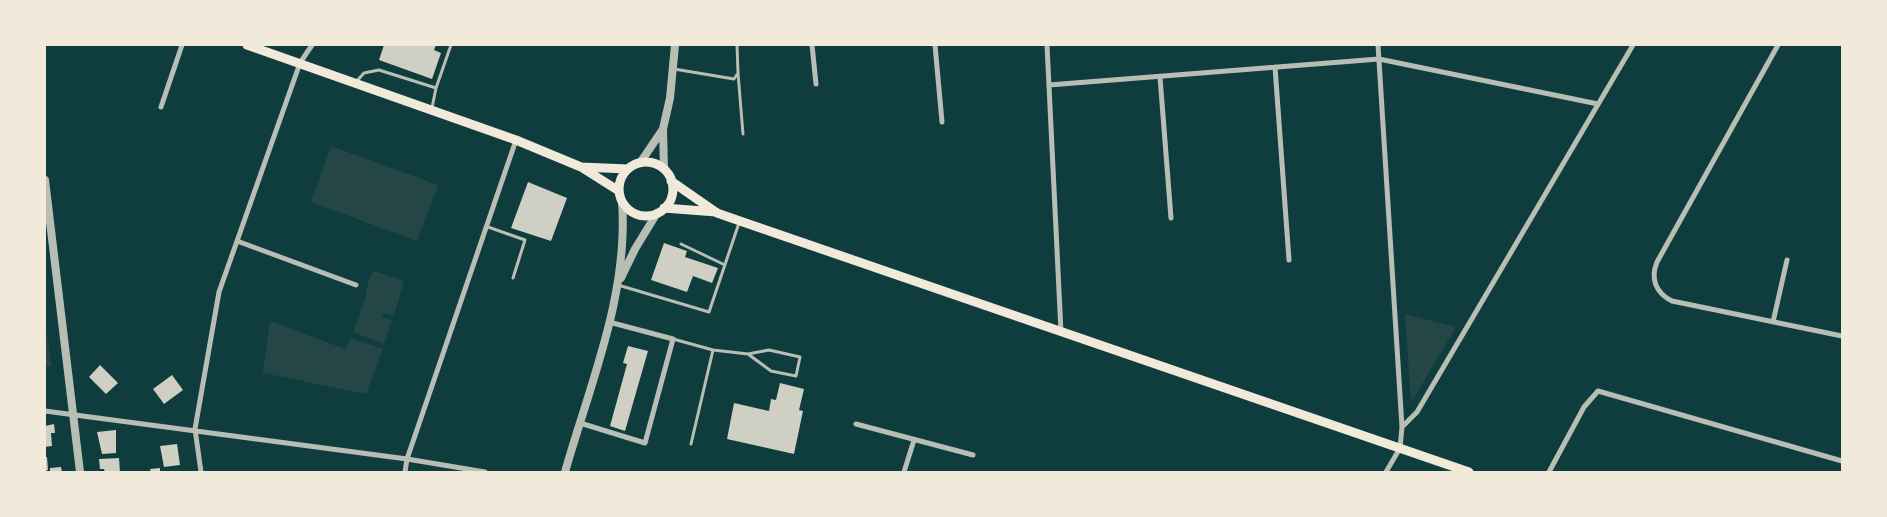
<!DOCTYPE html>
<html>
<head>
<meta charset="utf-8">
<style>
	body { margin:0 }
	#map { position:relative; width:1887px; height:517px; overflow:hidden; background:#0f3d3e; font-family:Inter,sans-serif }
	canvas { display:block }
	.frame { position:absolute; inset:0; border:46px solid #f1e9da; pointer-events:none }
</style>
</head>
<body>
<div id="map">
<canvas width="1887" height="517"></canvas>
<div class="frame"></div>
</div>
<script>
const ctx = document.querySelector('canvas').getContext('2d');
ctx.lineJoin = 'round';
function fillPath(path, color) { ctx.fillStyle = color; ctx.fill(path, 'evenodd'); }
function stroke(path, color, width, dash) { ctx.strokeStyle = color; ctx.lineWidth = width; ctx.lineCap = dash ? 'butt' : 'round'; ctx.setLineDash(dash || []); ctx.stroke(path); }
fillPath(new Path2D(`
	M 331,146 L 438,185 L 417,241 L 311,202 Z
	M 374,271 L 404,281 L 394,316 L 384,313 L 382,317 L 392,320 L 384,344 L 353,332 L 365,299 L 369,279 Z
	M 1405,314 L 1456,327 L 1411,403 Z
	M 270,321 L 345,349 L 351,338 L 383,349 L 366,394 L 263,373 Z
	M 45,331 L 46,331 L 52,367 L 45,366 Z`), '#244646');
fillPath(new Path2D(`
	M 384,45 L 436,45 L 434,50 L 441,53 L 432,79 L 379,60 Z
	M 528,182 L 567,198 L 551,241 L 511,228 Z
	M 664,243 L 687,251 L 685,257 L 718,268 L 712,283 L 693,276 L 687,292 L 651,280 Z
	M 628,346 L 648,351 L 625,431 L 610,426 L 627,364 L 623,363 Z
	M 100,365 L 118,383 L 106,394 L 89,377 Z
	M 172,375 L 183,390 L 164,404 L 153,389 Z
	M 780,383 L 804,389 L 799,410 L 803,411 L 794,454 L 727,439 L 734,403 L 769,411 L 771,399 L 776,400 Z
	M 54,424 L 55,433 L 51,433 L 52,446 L 45,447 L 45,426 Z
	M 116,430 L 116,453 L 102,454 L 97,432 Z
	M 177,444 L 180,465 L 164,467 L 160,446 Z
	M 45,457 L 47,457 L 48,470 L 45,471 Z
	M 119,458 L 120,472 L 105,472 L 104,469 L 100,469 L 99,459 Z
	M 61,467 L 62,472 L 50,472 L 50,468 Z
	M 160,468 L 160,472 L 151,472 L 150,469 Z`), '#cfcfc3');
stroke(new Path2D(`
	M 674,69 L 734,79 L 738,73 L 737,45
	M 738,73 L 743,134
	M 356,82 L 364,73 L 379,70 L 436,88 L 432,108
	M 436,88 L 451,45
	M 488,227 L 525,240 L 513,278
	M 681,244 L 725,265
	M 618,285 L 709,312 L 739,223
	M 673,339 L 713,350 L 691,444
	M 713,350 L 748,354 L 771,371 L 796,376 L 800,357 L 769,350 L 748,354`), '#b8beb3', 3);
stroke(new Path2D(`
	M 812,45 L 816,84
	M 935,45 L 942,122
	M 1047,45 L 1061,332
	M 1378,45 L 1402,427 L 1400,448 L 1386,472
	M 1778,45 L 1657,262 C 1650,279 1656,293 1672,301 L 1842,336
	M 1275,67 L 1289,260
	M 1160,77 L 1171,218
	M 1049,85 L 1379,59 L 1598,104
	M 161,107 L 182,45
	M 237,241 L 356,285
	M 1773,322 L 1787,260
	M 45,411 L 407,459 L 485,472
	M 580,423 L 645,443 L 673,339 L 609,322
	M 856,424 L 973,455
	M 1402,427 L 1417,412 L 1633,45
	M 201,472 L 195,429 L 219,292 L 300,63 L 312,45
	M 405,472 L 407,459 L 516,140
	M 904,472 L 914,440
	M 1549,472 L 1584,407 L 1598,391 L 1842,461`), '#b8beb3', 5);
stroke(new Path2D(`
	M 640,163 L 663,129
	M 664,169 L 663,129 L 670,98 L 675,45
	M 45,180 L 80,472
	M 621,278 L 635,249 L 657,213
	M 565,472 C 590,384 629,294 622,201`), '#b8beb3', 8);
stroke(new Path2D(`
	M 247,45 L 516,140 L 581,167 L 619,191
	M619 189a27 27 0 1 1 54 0a27 27 0 1 1-54 0Z
	M 581,167 L 628,169
	M 671,181 L 717,213 L 740,221 L 1469,472
	M 664,208 L 716,212`), '#f1e9da', 9);
</script>
</body>
</html>
